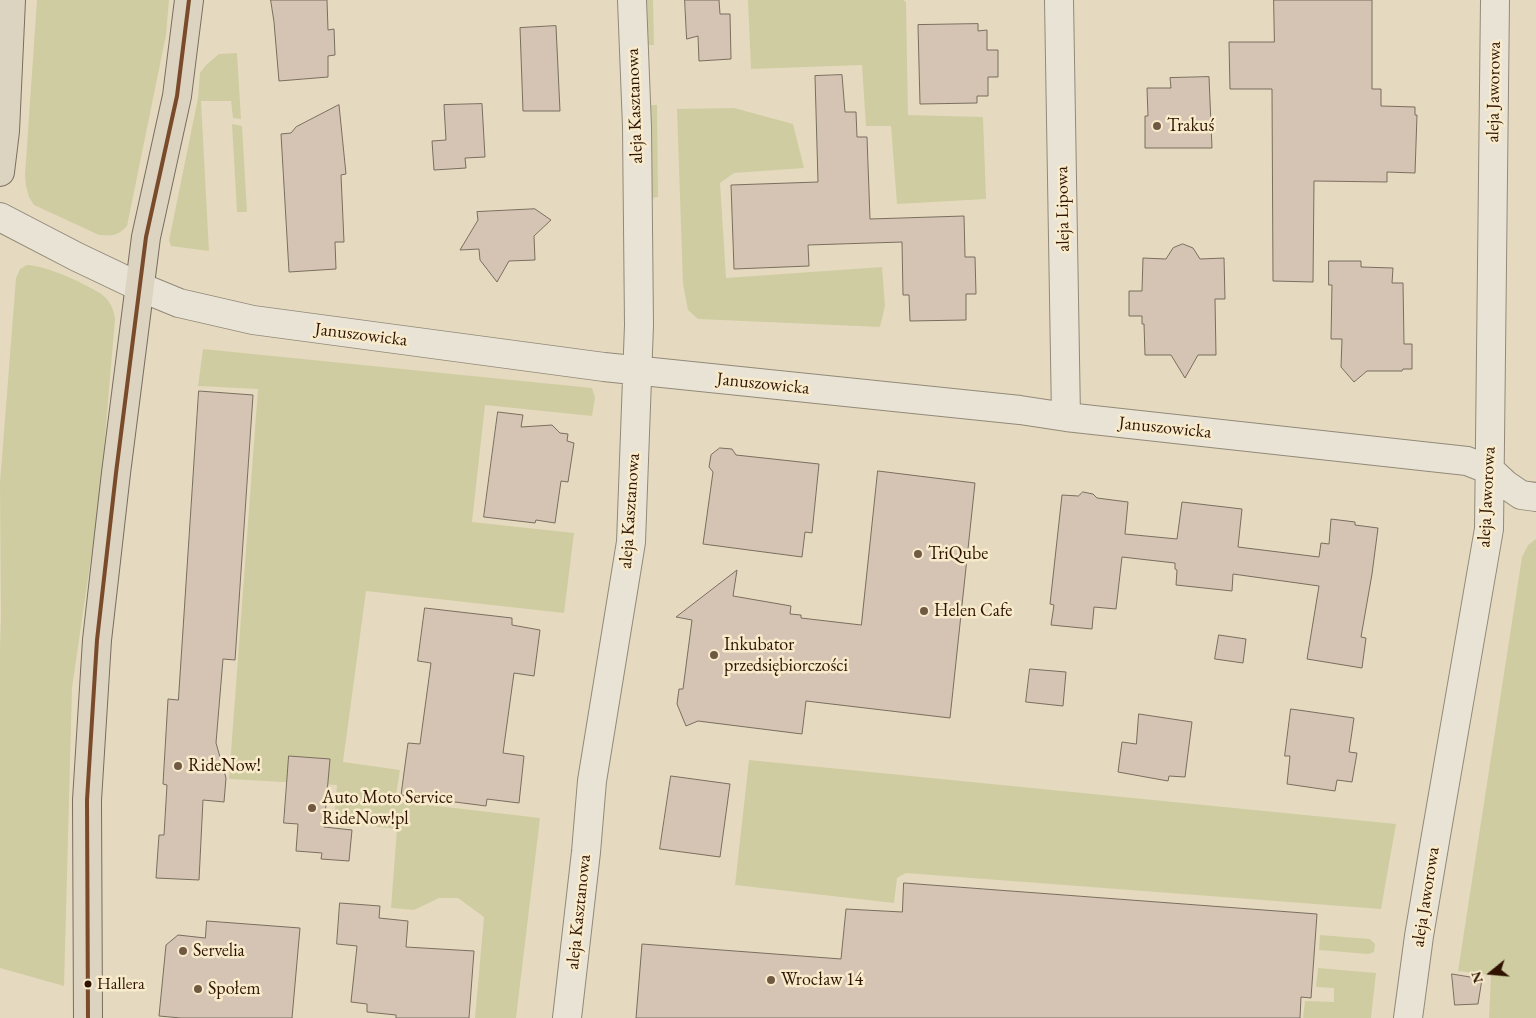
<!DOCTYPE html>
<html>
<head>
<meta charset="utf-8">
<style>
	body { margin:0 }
	#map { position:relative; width:1536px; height:1018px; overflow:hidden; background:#e5dabf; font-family:"EB Garamond",serif }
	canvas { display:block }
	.north { position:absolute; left:1466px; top:948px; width:50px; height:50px; -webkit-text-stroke:4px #f8ebcc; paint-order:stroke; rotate:253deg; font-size:14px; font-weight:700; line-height:20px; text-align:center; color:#2f1300 }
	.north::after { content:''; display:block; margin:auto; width:18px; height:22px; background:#2f1300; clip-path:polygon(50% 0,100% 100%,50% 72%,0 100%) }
</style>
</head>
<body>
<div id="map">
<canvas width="1536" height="1018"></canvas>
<div class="north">N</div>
</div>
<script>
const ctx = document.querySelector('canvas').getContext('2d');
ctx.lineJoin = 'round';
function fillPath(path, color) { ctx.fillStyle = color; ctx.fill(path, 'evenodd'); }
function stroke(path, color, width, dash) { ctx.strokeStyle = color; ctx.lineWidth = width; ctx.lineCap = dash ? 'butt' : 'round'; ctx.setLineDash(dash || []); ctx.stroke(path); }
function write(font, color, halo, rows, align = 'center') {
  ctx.font = font + ' "EB Garamond",serif'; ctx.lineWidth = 5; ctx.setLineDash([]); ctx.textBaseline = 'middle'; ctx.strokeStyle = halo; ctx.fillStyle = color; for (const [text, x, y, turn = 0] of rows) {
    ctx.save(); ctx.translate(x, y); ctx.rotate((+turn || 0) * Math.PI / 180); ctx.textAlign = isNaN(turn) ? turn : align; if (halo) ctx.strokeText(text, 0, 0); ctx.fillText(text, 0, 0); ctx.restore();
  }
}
fillPath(new Path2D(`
	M 37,0 L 169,0 L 166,35 L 127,226 C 118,236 112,236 99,235 L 34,205 L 29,197 L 26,186 L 25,175 Z
	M 647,0 L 653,0 L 654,45 L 648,45 Z
	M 748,0 L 903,0 L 906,2 L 908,115 L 983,117 L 986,199 L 897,204 L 891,126 L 866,126 L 862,65 L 751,69 Z
	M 237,53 L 241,119 L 233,118 L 231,101 L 201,101 L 209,251 L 171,246 L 169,241 L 198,98 L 200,73 L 206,65 L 219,54 Z
	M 650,105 L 657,105 L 658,197 L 652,198 Z
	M 734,108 L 793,124 L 804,168 L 734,173 L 720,183 L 726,278 L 882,267 L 885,306 L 880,327 L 698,319 L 688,310 L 683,284 L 677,109 Z
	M 232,124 L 242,126 L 247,212 L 237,212 Z
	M 27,265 C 48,266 81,282 100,293 C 110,300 113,307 115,319 L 100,496 L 72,688 L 64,986 L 0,968 L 0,649 L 1,617 L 0,483 L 16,278 L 20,269 Z
	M 203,349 L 592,388 L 595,398 L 592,416 L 485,405 L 472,522 L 574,533 L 564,613 L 366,591 L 343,762 L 400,770 L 395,801 L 540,818 L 516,1018 L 475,1018 L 484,917 L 458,898 L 439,898 L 414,910 L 391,908 L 397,829 L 334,822 L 337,785 L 229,779 L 258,389 L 198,386 Z
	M 1536,539 L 1536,1018 L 1489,1018 L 1491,975 L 1458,971 L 1522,557 L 1528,545 Z
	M 749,760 L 1396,824 L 1381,909 L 906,873 L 897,878 L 894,903 L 735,885 Z
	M 1320,935 L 1370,939 L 1375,944 L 1374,952 L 1368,954 L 1319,950 Z
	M 1318,968 L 1376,973 L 1371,1018 L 1303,1018 L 1305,1001 L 1334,1002 L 1334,988 L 1316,987 Z`), '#d0cca1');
const building = new Path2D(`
	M 271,0 L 327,0 L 328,30 L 334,29 L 335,55 L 328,56 L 328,77 L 279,81 L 274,22 Z
	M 685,0 L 719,0 L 720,14 L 730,14 L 731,59 L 699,61 L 698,36 L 687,39 Z
	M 1274,0 L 1372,0 L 1372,89 L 1381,89 L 1381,106 L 1415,107 L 1415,115 L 1417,115 L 1415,173 L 1387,172 L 1387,182 L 1314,181 L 1313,282 L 1273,281 L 1272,89 L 1230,89 L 1229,42 L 1274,42 Z
	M 978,24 L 978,31 L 987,30 L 987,50 L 998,50 L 998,77 L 988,77 L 988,96 L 977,96 L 977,103 L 920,104 L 918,25 Z
	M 556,26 L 560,111 L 523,111 L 520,28 Z
	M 842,75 L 845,112 L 856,112 L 857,137 L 867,137 L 870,219 L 964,216 L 965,257 L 975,257 L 976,294 L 966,294 L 966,320 L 910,321 L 909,295 L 903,295 L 902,242 L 808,245 L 809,266 L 734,269 L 731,185 L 818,182 L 815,76 Z
	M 1209,77 L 1212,148 L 1145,148 L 1145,116 L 1148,116 L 1147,88 L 1171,88 L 1170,78 Z
	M 482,104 L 485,157 L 465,158 L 466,168 L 434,170 L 432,141 L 446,140 L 444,105 Z
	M 339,105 L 346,174 L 341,175 L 344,242 L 335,242 L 336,269 L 289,272 L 281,134 L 291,133 L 296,127 Z
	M 535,209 L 551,220 L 534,236 L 535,260 L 509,261 L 497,282 L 480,260 L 479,249 L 460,250 L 478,220 L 477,212 Z
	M 1183,244 L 1193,248 L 1200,259 L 1224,258 L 1225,299 L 1215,299 L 1216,355 L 1198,355 L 1185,378 L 1171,355 L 1145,355 L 1144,324 L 1142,324 L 1142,316 L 1129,316 L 1129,291 L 1142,291 L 1143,258 L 1166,259 L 1173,248 Z
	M 1329,261 L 1361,261 L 1361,267 L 1393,268 L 1392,283 L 1403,283 L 1404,344 L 1412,344 L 1412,369 L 1403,369 L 1402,371 L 1367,371 L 1354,382 L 1341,367 L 1342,339 L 1331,339 L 1332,285 L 1329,285 Z
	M 199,391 L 253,395 L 235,660 L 223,659 L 216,743 L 226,778 L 224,802 L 203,800 L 199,880 L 156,878 L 159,835 L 164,835 L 167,785 L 163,784 L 168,699 L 178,700 Z
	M 498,412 L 523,415 L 521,427 L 552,425 L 560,433 L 568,434 L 567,441 L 574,443 L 568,482 L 561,481 L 555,523 L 536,520 L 535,523 L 484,517 Z
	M 720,448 L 732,449 L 736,455 L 819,464 L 812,533 L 805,532 L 802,557 L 703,544 L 713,472 L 709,467 L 711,455 Z
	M 878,471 L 975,483 L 950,718 L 806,701 L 802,734 L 698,721 L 686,726 L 677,704 L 679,689 L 683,689 L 692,620 L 676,617 L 737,570 L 733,596 L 791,606 L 790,614 L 801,615 L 801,618 L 861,625 Z
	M 1083,492 L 1093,494 L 1097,498 L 1128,502 L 1125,534 L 1177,539 L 1182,502 L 1242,509 L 1238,547 L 1319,557 L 1321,543 L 1329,544 L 1331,519 L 1355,522 L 1355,525 L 1378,528 L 1372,574 L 1361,637 L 1366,638 L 1362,668 L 1307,659 L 1319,586 L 1233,574 L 1232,591 L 1176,585 L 1177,570 L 1175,569 L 1175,563 L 1122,557 L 1116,609 L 1094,607 L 1092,629 L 1051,625 L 1054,605 L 1050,604 L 1062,495 L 1078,496 Z
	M 425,608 L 512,618 L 512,625 L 540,630 L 534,676 L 514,673 L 503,753 L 524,756 L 519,803 L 487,799 L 486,806 L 401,795 L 408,743 L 420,744 L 431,663 L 418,661 Z
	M 1219,635 L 1246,639 L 1243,663 L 1215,659 Z
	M 1030,669 L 1066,672 L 1063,706 L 1026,702 Z
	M 1291,709 L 1354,718 L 1349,752 L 1357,753 L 1352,782 L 1337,780 L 1335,791 L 1287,784 L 1290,756 L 1285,756 Z
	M 1139,714 L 1192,722 L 1185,777 L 1169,776 L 1168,781 L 1118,772 L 1122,742 L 1136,744 Z
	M 289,756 L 330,759 L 324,827 L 352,830 L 349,861 L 321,859 L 322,853 L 296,851 L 298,824 L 284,823 Z
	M 671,776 L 730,784 L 720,857 L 660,849 Z
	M 904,883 L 1317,914 L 1311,998 L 1301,997 L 1300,1018 L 636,1018 L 642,944 L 841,959 L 846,909 L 902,912 Z
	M 340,903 L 380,906 L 379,918 L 408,921 L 406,947 L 474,951 L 469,1018 L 396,1018 L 396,1015 L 367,1012 L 367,1004 L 351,1002 L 357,946 L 337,944 Z
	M 207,921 L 300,928 L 292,1018 L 181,1018 L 159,1016 L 166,945 L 178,935 L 205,938 Z
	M 1452,974 L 1482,979 L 1478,1004 L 1455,1005 Z`);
fillPath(building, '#d5c3b3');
stroke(building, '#796e5e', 1);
const street = new Path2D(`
	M 1059,0 L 1066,417
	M 0,217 L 77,257 L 140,287 L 179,303 L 253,320 L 604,367 L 1020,410 L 1066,417 L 1467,461 L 1490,470 L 1505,484 L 1521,495 L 1536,497
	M 567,1018 L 586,852 L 592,781 L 631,542 L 639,325 L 637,127 L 632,0
	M 1408,1018 L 1419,936 L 1435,841 L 1489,529 L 1495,0`);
const primary = new Path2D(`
	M 0,172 L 5,131 L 11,0
	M 88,1018 L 87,800 L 97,640 L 116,473 L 146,237 L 177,96 L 189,0`);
stroke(street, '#928978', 30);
stroke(primary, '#796e5e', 30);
stroke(street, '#e9e3d6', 28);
stroke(primary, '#dcd3c1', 28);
stroke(new Path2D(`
	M 88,1018 L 87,800 L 97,640 L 116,473 L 146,237 L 177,96 L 189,0`), '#7a4b2a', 4);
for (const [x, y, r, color] of [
	[1157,126,5,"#6f5943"],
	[918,554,5,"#6f5943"],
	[924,611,5,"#6f5943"],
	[714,655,5,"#6f5943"],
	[178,766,5,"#6f5943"],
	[312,808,5,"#6f5943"],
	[183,951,5,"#6f5943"],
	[771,980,5,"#6f5943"],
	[88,984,4.5,"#2f1300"],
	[198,989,5,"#6f5943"]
]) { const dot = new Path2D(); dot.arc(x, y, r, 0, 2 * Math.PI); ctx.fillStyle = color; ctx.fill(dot); stroke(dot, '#f8ebcc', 2); }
write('17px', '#2f1300', '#f8ebcc', [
	["Hallera",97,984]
], 'left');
write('18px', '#2f1300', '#f8ebcc', [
	["aleja Jaworowa",1494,92,-89],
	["aleja Kasztanowa",635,106,-92],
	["aleja Lipowa",1063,209,-91],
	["Januszowicka",361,335,7],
	["Januszowicka",763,384,6],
	["Januszowicka",1165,428,6],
	["aleja Jaworowa",1487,497,-87],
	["aleja Kasztanowa",630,511,-86],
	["aleja Jaworowa",1426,897,-81],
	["aleja Kasztanowa",579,912,-84]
]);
write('18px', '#2f1300', '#f8ebcc', [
	["Trakuś",1167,126],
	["TriQube",928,554],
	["Helen Cafe",934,611],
	["Inkubator",724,645],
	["przedsiębiorczości",724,666],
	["RideNow!",188,766],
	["Auto Moto Service",322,798],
	["RideNow!pl",322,819],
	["Servelia",193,951],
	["Wrocław 14",781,980],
	["Społem",208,989]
], 'left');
</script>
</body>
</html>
